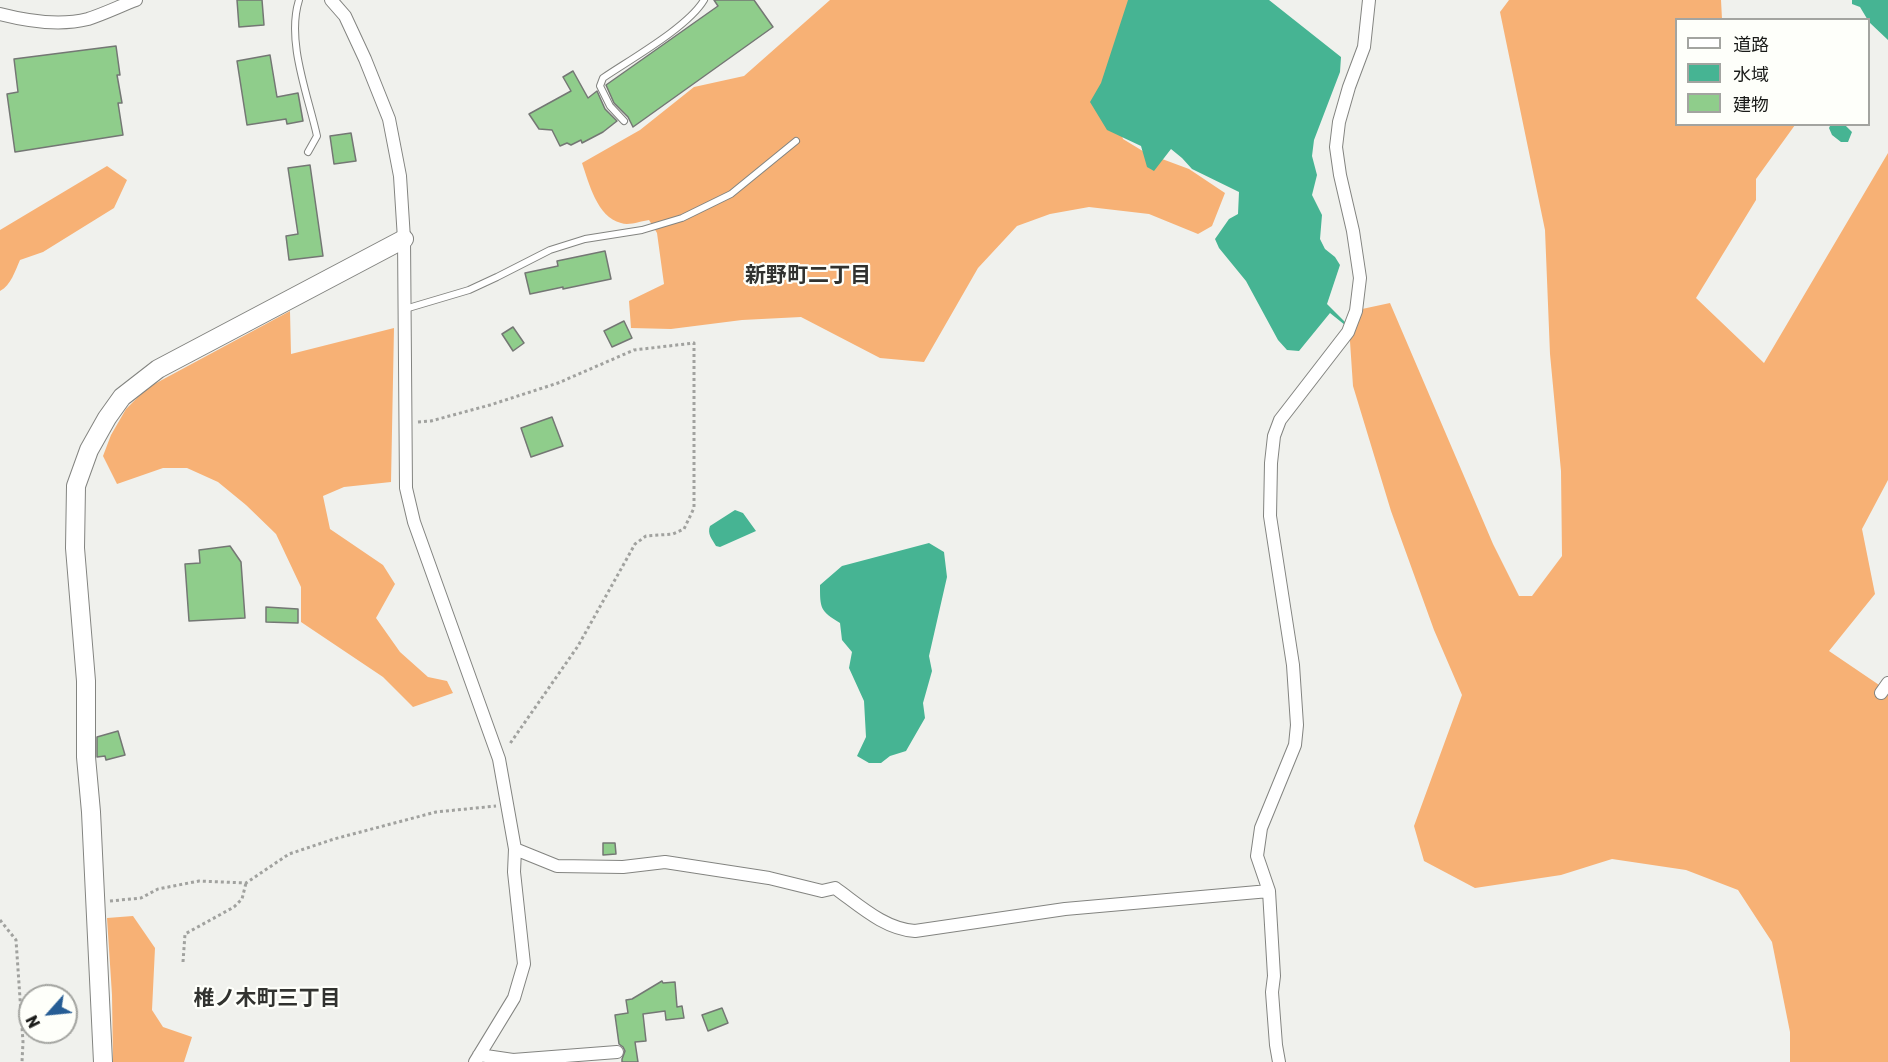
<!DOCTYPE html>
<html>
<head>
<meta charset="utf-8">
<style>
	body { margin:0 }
	#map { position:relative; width:1888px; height:1062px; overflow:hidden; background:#f0f1ed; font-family:Rubik,"Noto Sans JP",sans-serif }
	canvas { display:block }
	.legend { position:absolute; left:1675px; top:18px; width:195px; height:108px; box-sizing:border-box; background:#fefffa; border:2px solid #a3a4a0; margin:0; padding:8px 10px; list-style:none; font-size:18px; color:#1a1b19 }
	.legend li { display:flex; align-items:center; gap:12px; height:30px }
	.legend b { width:30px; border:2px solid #a3a4a0 }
	.north { position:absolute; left:18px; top:984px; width:60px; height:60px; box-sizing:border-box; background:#fefffa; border:2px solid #a3a4a0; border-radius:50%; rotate:243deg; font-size:16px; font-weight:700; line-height:24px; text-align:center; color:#1a1b19 }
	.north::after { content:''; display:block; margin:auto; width:21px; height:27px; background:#265d95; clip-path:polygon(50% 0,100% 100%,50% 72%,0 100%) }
</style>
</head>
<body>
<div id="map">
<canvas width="1888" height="1062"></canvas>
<ul class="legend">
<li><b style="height:8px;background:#fff"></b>道路</li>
<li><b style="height:16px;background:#46b493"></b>水域</li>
<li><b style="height:16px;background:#8fcd8b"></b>建物</li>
</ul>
<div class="north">N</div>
</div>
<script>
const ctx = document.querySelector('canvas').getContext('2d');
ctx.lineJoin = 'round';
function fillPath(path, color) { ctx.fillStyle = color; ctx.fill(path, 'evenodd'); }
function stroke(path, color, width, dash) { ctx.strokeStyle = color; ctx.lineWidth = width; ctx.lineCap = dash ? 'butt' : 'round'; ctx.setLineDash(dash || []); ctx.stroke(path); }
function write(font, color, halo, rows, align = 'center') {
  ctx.font = font + ' Rubik,"Noto Sans JP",sans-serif'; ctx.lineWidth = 4.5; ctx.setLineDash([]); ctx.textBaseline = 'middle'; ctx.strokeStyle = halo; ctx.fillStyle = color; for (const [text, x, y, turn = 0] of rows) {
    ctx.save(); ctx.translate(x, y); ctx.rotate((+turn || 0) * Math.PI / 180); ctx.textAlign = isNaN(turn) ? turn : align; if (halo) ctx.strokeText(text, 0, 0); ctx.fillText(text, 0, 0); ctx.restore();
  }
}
fillPath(new Path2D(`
	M 830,0 L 1136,0 L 1117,119 L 1123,139 L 1146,153 L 1189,169 L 1225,193 L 1212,226 L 1198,234 L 1149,214 L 1089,207 L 1050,214 L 1017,226 L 978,268 L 924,362 L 880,358 L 801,317 L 742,320 L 671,329 L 631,328 L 629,301 L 664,284 L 657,233 L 649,220 C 641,221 629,226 621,223 C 597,217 589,183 582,163 L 640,130 L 694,87 L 744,76 Z
	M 1509,0 L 1721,0 L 1722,19 L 1676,20 L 1676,124 L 1795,125 L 1756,179 L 1756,200 L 1696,298 L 1764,363 L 1888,153 L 1888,480 L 1862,529 L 1875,594 L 1829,651 L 1888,691 L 1888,1062 L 1790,1062 L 1790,1032 L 1772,942 L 1738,890 L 1686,870 L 1612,859 L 1561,875 L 1475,888 L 1424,861 L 1414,826 L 1462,695 L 1434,630 L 1391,511 L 1353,386 L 1348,312 L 1390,303 L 1493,544 L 1519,596 L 1532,596 L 1562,556 L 1561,471 L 1550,354 L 1545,230 L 1500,12 Z
	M 107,166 L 127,180 L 114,208 L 43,252 L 20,260 C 15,271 11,285 0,291 L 0,230 Z
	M 290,311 L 291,354 L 394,328 L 391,482 L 344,487 L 323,496 L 330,529 L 383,565 L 395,584 L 376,618 L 400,652 L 428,677 L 447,681 L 453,693 L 413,707 L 383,677 L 301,622 L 301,587 L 276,534 L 246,505 L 218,482 L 187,468 L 163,468 L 117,484 L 103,456 L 111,435 L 126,409 L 147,388 Z
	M 133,916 L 155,948 L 152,1010 L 163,1027 L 192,1037 L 184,1062 L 113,1062 L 112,995 L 107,918 Z`), '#f7b175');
fillPath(new Path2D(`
	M 1128,0 L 1269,0 L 1341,57 L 1340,72 L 1314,140 L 1312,156 L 1317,175 L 1312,195 L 1322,215 L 1320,239 L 1325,249 L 1335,257 L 1340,265 L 1327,304 L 1346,323 L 1345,325 L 1330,313 L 1299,351 L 1287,350 L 1278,340 L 1246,281 L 1219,248 L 1215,239 L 1229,219 L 1238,214 L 1239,192 L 1192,169 L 1182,158 L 1171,149 L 1154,171 L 1147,167 L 1141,146 L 1107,130 L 1090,102 L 1101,83 Z
	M 1852,0 L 1888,0 L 1888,40 L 1869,22 L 1860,7 L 1852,4 Z
	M 1831,124 L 1845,125 L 1852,132 L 1848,142 L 1841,142 L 1832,135 L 1829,128 Z
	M 735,510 L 743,513 L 756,531 L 720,547 L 716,546 C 712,539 707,534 710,526 Z
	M 929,543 L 944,552 L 947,577 L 929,656 L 932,671 L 923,703 L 925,718 L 906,751 L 890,756 L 881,763 L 869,763 L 857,756 L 866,737 L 864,701 L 849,668 L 852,652 L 842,640 L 840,623 C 820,611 820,608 820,585 L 842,566 Z`), '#46b493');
const building = new Path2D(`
	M 237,0 L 262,0 L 264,25 L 239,27 Z
	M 714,0 L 754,0 L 773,27 L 633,127 L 628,117 L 614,103 L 606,85 L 718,6 Z
	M 116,46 L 120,75 L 117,75 L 122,103 L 118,103 L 123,135 L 15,152 L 7,94 L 18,92 L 14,59 Z
	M 270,55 L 277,97 L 298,93 L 303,121 L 287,124 L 286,119 L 247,125 L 237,61 Z
	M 573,71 L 588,98 L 597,91 L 605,109 L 617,121 L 603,132 L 582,143 L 581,140 L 571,145 L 567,143 L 560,146 L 552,130 L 539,129 L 529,114 L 571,91 L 563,77 Z
	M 351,133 L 356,161 L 334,164 L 330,136 Z
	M 310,165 L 323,256 L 289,260 L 286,236 L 298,234 L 288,168 Z
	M 605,251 L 611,279 L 563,289 L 563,287 L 530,294 L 525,273 L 558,266 L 557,261 Z
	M 624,321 L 632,338 L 612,347 L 604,331 Z
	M 513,327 L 524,343 L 513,351 L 502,334 Z
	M 552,417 L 563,446 L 531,457 L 521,428 Z
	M 230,546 L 241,562 L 245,618 L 189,621 L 185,564 L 200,563 L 199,550 Z
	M 266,607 L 298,609 L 298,623 L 266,622 Z
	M 118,731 L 125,755 L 106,760 L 105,756 L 97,757 L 97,737 Z
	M 603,843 L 615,843 L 616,854 L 603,855 Z
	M 662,981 L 663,983 L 675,982 L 677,1007 L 682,1006 L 684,1018 L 666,1020 L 665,1011 L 643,1014 L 646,1041 L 635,1042 L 638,1062 L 622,1062 L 622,1059 L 625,1051 L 623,1047 L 619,1044 L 615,1015 L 628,1013 L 626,1000 L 632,999 Z
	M 722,1008 L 728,1023 L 708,1031 L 702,1015 Z`);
fillPath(building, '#8fcd8b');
stroke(building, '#747774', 1.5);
const lane = new Path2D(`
	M 299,0 C 286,41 308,95 317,136 L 308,152
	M 624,121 L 610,106 L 600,86 L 603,78 C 631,59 688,27 704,0
	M 405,309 L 469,290 L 497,277 L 550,250 L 585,239 L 642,230 L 682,218 L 731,194 L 796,141`);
const street = new Path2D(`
	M 331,0 L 345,16 L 365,59 L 389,119 L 400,176 L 404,239 L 406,488 L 414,522 L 499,759 L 515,849 L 514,872 L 524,964 L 514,998 L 475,1062
	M 0,14 C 27,21 60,26 88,19 C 104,14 120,6 136,0
	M 1881,693 L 1888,683
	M 515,849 L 557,866 L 623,867 L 665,862 L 769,878 L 822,891 L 835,888 C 859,905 884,929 915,931 L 1065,909 L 1269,891
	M 479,1055 L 513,1060 L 617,1052
	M 1279,1062 L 1276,1045 L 1272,992 L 1274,976 L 1269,891 L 1257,856 L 1261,828 L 1295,745 L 1297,725 L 1293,665 L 1270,516 L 1271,463 L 1274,436 L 1280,420 L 1348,332 L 1356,311 L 1360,278 L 1353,231 L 1340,175 L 1336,147 L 1339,122 L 1349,87 L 1364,47 L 1369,0`);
const secondary = new Path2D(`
	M 103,1062 L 91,812 L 86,757 L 86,681 L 75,548 L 76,486 L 89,450 L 107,418 L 122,397 L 158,369 L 404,239`);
stroke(lane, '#838480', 8);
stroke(street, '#838480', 14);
stroke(secondary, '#838480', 20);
stroke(new Path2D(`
	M 418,422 L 431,421 L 490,405 L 558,383 L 634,350 L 694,343 L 694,508 L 684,529 L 673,534 L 646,536 L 635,544 L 578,646 L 509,745
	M 110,901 L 141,898 L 158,889 L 199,881 L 246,883 L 289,854 L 334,839 L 436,812 L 496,806
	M 0,920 L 16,940 L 23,1042 L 22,1062
	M 183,962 L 185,934 L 234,907 L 242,899 L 246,883`), '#a1a29f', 3, [3, 3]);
stroke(lane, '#fff', 6);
stroke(street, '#fff', 12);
stroke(secondary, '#fff', 18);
write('bold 21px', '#31322f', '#fefffa', [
	["新野町二丁目",808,276],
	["椎ノ木町三丁目",267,999]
]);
</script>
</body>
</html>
